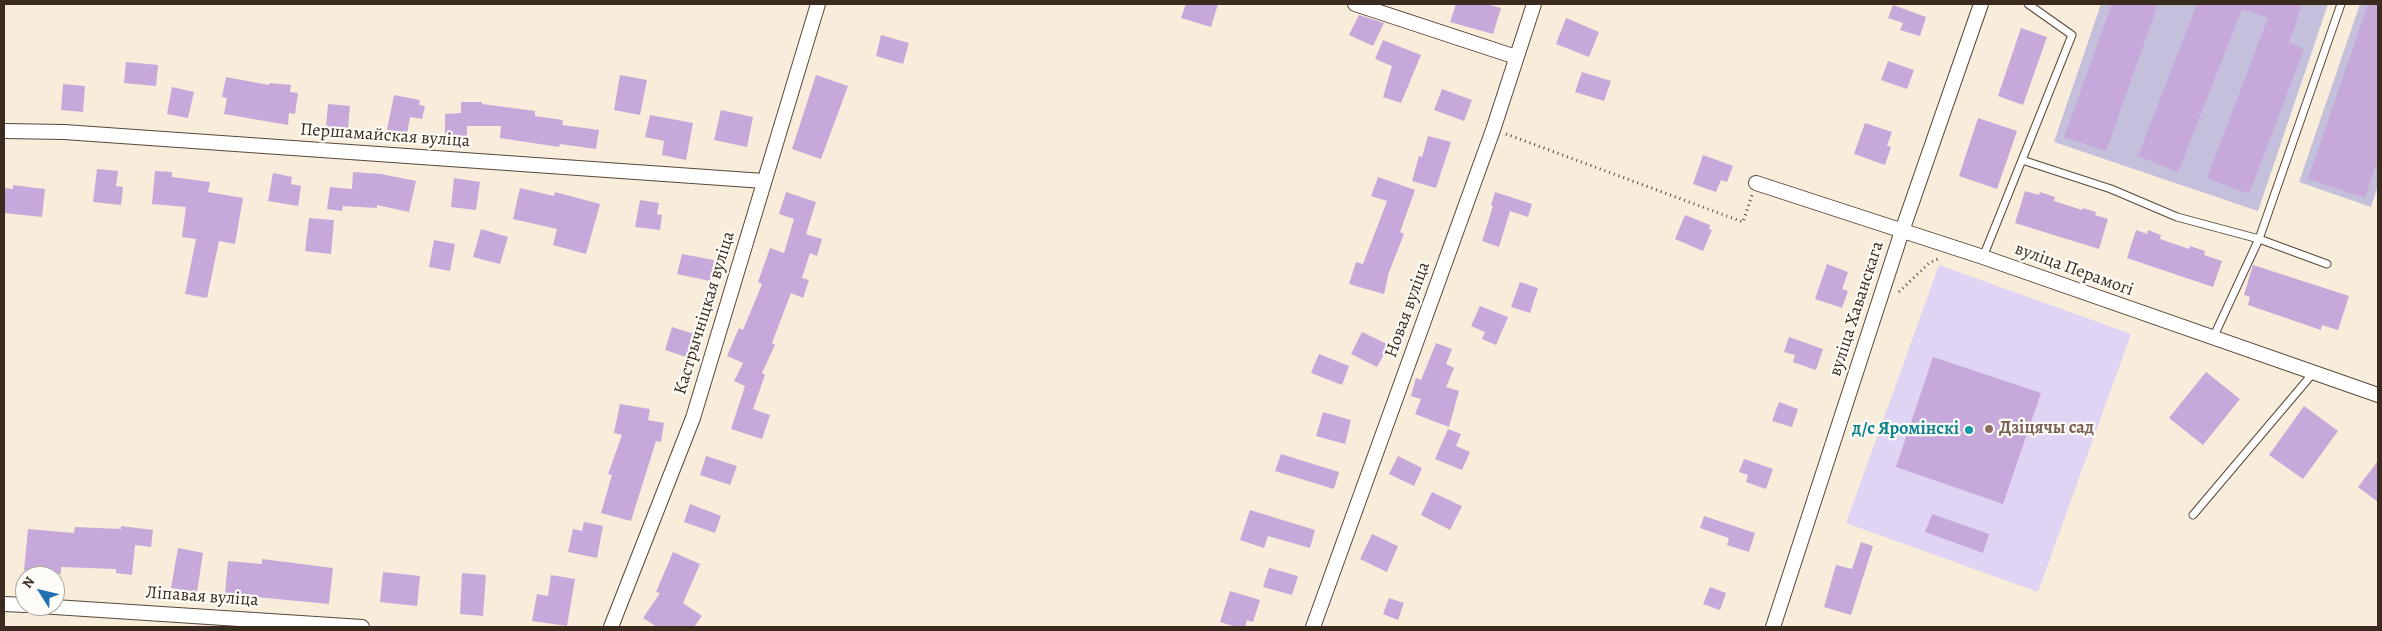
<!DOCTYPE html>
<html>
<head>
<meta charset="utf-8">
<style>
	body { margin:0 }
	#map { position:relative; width:2382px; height:631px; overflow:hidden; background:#f8ecda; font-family:Alegreya,serif }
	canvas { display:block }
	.frame { position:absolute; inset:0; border:5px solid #3b2a1e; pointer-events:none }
	.north { position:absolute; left:15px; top:566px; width:50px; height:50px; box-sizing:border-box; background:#fdfcf7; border:1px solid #afa8a0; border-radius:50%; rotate:306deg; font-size:14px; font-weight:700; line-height:20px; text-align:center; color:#3b2a1e }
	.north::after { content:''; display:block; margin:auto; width:18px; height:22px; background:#1f6fb2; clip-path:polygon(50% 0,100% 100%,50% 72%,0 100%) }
</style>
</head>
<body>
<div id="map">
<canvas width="2382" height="631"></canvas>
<div class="frame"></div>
<div class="north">N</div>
</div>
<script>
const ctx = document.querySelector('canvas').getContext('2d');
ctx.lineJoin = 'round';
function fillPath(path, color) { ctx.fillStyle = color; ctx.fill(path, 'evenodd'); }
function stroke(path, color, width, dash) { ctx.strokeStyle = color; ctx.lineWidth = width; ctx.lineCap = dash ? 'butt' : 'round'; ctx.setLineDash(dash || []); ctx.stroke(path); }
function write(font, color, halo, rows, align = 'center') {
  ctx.font = font + ' Alegreya,serif'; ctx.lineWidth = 4.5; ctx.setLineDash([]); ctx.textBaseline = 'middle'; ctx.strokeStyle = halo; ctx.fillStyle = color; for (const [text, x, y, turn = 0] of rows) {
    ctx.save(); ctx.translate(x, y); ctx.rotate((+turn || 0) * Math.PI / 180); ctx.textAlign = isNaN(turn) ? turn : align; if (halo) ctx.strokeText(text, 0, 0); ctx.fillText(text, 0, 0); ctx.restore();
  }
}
fillPath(new Path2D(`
	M 1939,265 L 2131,334 L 2038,592 L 1846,523 Z`), '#e0d4f4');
fillPath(new Path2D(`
	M 2101,4 L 2328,4 L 2258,211 L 2054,142 Z
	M 2360,4 L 2378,4 L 2378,185 L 2371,207 L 2299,182 Z`), '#c4c0db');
fillPath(new Path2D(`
	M 1186,4 L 1218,4 L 1211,27 L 1181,18 Z
	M 1456,4 L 1487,4 L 1501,8 L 1493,34 L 1450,22 Z
	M 2112,4 L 2158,4 L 2106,151 L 2064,137 Z
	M 2197,4 L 2302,4 L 2289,43 L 2304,49 L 2249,194 L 2207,178 L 2268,18 L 2242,9 L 2178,172 L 2138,156 Z
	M 2368,4 L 2378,4 L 2378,159 L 2365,198 L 2308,179 Z
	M 1893,5 L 1926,17 L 1920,36 L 1900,30 L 1903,23 L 1888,18 Z
	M 1359,15 L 1384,23 L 1373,46 L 1349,35 Z
	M 1566,18 L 1599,32 L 1589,57 L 1556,44 Z
	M 2021,28 L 2047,37 L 2023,105 L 1998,96 Z
	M 881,35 L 909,43 L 903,64 L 876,56 Z
	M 1383,40 L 1421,55 L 1401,103 L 1383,97 L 1392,66 L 1375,59 Z
	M 1888,61 L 1914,70 L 1907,89 L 1881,80 Z
	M 126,62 L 158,65 L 156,86 L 124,83 Z
	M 1582,72 L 1611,81 L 1604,101 L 1575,92 Z
	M 620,75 L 647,80 L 640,115 L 614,110 Z
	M 816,75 L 848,86 L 821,159 L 792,149 Z
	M 226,77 L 269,85 L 270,83 L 291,85 L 290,92 L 298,93 L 295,114 L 289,113 L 288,125 L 224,114 L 227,98 L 222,97 Z
	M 63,84 L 85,86 L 83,112 L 61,110 Z
	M 172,87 L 194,92 L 188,118 L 167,114 Z
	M 1442,89 L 1472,100 L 1464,121 L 1434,110 Z
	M 394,95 L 420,100 L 419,105 L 425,106 L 422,119 L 410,117 L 407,134 L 387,130 Z
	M 461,102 L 482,102 L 482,104 L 535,111 L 535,116 L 563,120 L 562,125 L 599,130 L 596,149 L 560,144 L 559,147 L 500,138 L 501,126 L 467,126 L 467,137 L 445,137 L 445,114 L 461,113 Z
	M 328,104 L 350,106 L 348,129 L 326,127 Z
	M 721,110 L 753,117 L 747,147 L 714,140 Z
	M 650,115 L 693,123 L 686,160 L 662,155 L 664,141 L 645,137 Z
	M 1978,118 L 2017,131 L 1997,189 L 1959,176 Z
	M 1865,123 L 1892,132 L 1887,145 L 1891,147 L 1885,165 L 1854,154 Z
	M 1428,136 L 1451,142 L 1436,188 L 1412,181 L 1419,156 L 1422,157 Z
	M 1703,155 L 1733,166 L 1727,182 L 1721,180 L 1716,192 L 1693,184 Z
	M 97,169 L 118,171 L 116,186 L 123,187 L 121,205 L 93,202 Z
	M 155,171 L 172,172 L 172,177 L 210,182 L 208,192 L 243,198 L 235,244 L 219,241 L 207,298 L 185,294 L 196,239 L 182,237 L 186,207 L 152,204 Z
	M 353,172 L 381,174 L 416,181 L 409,212 L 377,205 L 377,208 L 343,206 L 342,211 L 327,209 L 330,187 L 352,189 Z
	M 273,173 L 292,177 L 291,184 L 301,186 L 298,206 L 268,201 Z
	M 1378,177 L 1415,190 L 1400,232 L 1404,234 L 1389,272 L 1384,294 L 1349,284 L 1356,262 L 1363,264 L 1387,201 L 1371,196 Z
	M 454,178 L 480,182 L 476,210 L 451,207 Z
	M 13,185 L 45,189 L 42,217 L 4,213 L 4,188 L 13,189 Z
	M 520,188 L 554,196 L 555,192 L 600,204 L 586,254 L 553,245 L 557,229 L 513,219 Z
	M 2025,191 L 2039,195 L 2040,192 L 2055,197 L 2054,201 L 2082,210 L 2083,208 L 2096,212 L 2095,215 L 2108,219 L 2099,249 L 2015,223 Z
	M 786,192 L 816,202 L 806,234 L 822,239 L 817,256 L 810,253 L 802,278 L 809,280 L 803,298 L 791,293 L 772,343 L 775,345 L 762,373 L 765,375 L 753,409 L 770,415 L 762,439 L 731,429 L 745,386 L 734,381 L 743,363 L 727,356 L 739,328 L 743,330 L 762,284 L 758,282 L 770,248 L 784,253 L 794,219 L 779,214 Z
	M 1495,192 L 1532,204 L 1528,217 L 1510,211 L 1499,247 L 1482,241 L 1493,206 L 1491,205 Z
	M 640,200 L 659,203 L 657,214 L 662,215 L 660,230 L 635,227 Z
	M 1685,215 L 1710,225 L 1709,229 L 1712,230 L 1703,251 L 1675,239 Z
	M 309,218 L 334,220 L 331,254 L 305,251 Z
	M 481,229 L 508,237 L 500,264 L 473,257 Z
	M 2136,230 L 2147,234 L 2148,230 L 2161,235 L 2160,239 L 2189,249 L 2190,246 L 2205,251 L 2204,255 L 2222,261 L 2213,287 L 2127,258 Z
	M 434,240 L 455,244 L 450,271 L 429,267 Z
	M 682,254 L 714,260 L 710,281 L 677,274 Z
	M 1827,264 L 1848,272 L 1842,289 L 1848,291 L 1842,308 L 1815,299 Z
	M 2253,265 L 2349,296 L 2338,330 L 2322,325 L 2321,330 L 2248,305 L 2250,297 L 2244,295 Z
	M 1520,282 L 1538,288 L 1530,313 L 1511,307 Z
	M 1480,306 L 1508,317 L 1496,345 L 1482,339 L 1485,332 L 1471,326 Z
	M 672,327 L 697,335 L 689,358 L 665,350 Z
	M 1362,332 L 1389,345 L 1377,367 L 1351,354 Z
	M 1789,337 L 1823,349 L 1816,370 L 1793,362 L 1795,355 L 1784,352 Z
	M 1436,343 L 1452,349 L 1446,364 L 1454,368 L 1446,387 L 1459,391 L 1449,427 L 1415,414 L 1421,399 L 1411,396 L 1416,378 L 1421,380 Z
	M 1319,354 L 1349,366 L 1342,385 L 1311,373 Z
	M 1933,357 L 2041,393 L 2003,504 L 1896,467 Z
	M 2206,372 L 2240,399 L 2203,445 L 2169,418 Z
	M 1779,402 L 1798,409 L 1792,427 L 1772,421 Z
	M 620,404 L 650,409 L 648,420 L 664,423 L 661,442 L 656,441 L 631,521 L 601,513 L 612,475 L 608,474 L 622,435 L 614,433 Z
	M 2304,406 L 2338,431 L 2303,479 L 2269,455 Z
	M 1323,412 L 1351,420 L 1345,444 L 1316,436 Z
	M 1448,429 L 1461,434 L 1456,446 L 1470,452 L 1462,470 L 1435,459 Z
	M 1281,454 L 1339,472 L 1334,489 L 1275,471 Z
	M 706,456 L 737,466 L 730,485 L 700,475 Z
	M 1398,456 L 1422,468 L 1414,486 L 1389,474 Z
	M 1744,459 L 1773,469 L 1766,489 L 1746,482 L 1748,475 L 1739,472 Z
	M 2378,461 L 2378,502 L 2358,487 Z
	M 1432,492 L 1462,506 L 1450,530 L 1421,515 Z
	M 690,504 L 721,516 L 715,533 L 684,522 Z
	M 1250,510 L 1315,530 L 1310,548 L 1268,536 L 1264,548 L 1240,540 Z
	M 1932,514 L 1989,534 L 1983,553 L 1925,532 Z
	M 1704,516 L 1755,533 L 1749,552 L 1727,545 L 1729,538 L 1700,528 Z
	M 584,522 L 603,526 L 597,558 L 568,552 L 573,529 L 582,531 Z
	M 121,526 L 153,530 L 151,547 L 135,545 L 132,575 L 116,573 L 116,569 L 61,567 L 61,574 L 24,570 L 28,529 L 74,533 L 75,527 L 121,529 Z
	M 1372,534 L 1398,546 L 1387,572 L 1360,559 Z
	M 1861,542 L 1873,546 L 1851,615 L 1824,607 L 1836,565 L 1852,569 Z
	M 178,548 L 203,553 L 197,592 L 171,588 Z
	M 673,552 L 700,564 L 683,603 L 702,616 L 694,627 L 657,627 L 643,618 L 660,593 L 656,592 Z
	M 262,559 L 333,568 L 329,604 L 225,594 L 228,561 L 262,564 Z
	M 1269,568 L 1298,576 L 1292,595 L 1263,587 Z
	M 383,572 L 420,576 L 417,606 L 380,602 Z
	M 462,573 L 486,575 L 483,616 L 460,614 Z
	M 551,575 L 575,579 L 567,626 L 532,621 L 537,594 L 548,596 Z
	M 1710,587 L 1726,593 L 1720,610 L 1703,604 Z
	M 1230,591 L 1260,600 L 1253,622 L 1247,620 L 1245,627 L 1236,627 L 1220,622 Z
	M 1389,598 L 1404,603 L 1398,620 L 1383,614 Z`), '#c6a9da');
const service = new Path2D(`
	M 2022,160 L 2072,35 L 2028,4
	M 1983,257 L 2022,160 L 2111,189 L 2177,217 L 2259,239 L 2327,264
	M 2213,338 L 2259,239 L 2341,4
	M 2193,515 L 2314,372`);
const minor = new Path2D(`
	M 1355,4 L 1516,57
	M 4,131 L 64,132 L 764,181
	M 1756,183 L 1983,257 L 2378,395
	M 4,604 L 25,605
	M 39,606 L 362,627
	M 611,627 L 693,418 L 818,4
	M 1313,627 L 1493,130 L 1534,4
	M 1773,627 L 1902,231 L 1981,4`);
stroke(service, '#57473a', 9);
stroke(minor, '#57473a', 16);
stroke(new Path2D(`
	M 1506,134 L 1743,222 L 1752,195
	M 1899,292 L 1929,263 L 1940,258`), '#57473a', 3, [1, 4]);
stroke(service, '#fff', 7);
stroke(minor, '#fff', 14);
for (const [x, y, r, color] of [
	[1989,429,5,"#8d6e63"],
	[1969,430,5,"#0f9aa8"]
]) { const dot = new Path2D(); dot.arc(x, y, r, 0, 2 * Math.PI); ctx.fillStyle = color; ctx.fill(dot); stroke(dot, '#fdfcf7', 2); }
write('18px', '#3b2a1e', '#fdfcf7', [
	["Першамайская вуліца",385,136,4],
	["вуліца Перамогі",2074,270,20],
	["вуліца Хаванскага",1857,309,-72],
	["Новая вуліца",1408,310,-70],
	["Кастрычніцкая вуліца",705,313,-73],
	["Ліпавая вуліца",202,597,4]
]);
write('bold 18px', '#785e54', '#fdfcf7', [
	["Дзіцячы сад",1999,429]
], 'left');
write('bold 18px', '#0d838f', '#fdfcf7', [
	["д/с Яромінскі",1959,430]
], 'right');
</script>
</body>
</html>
